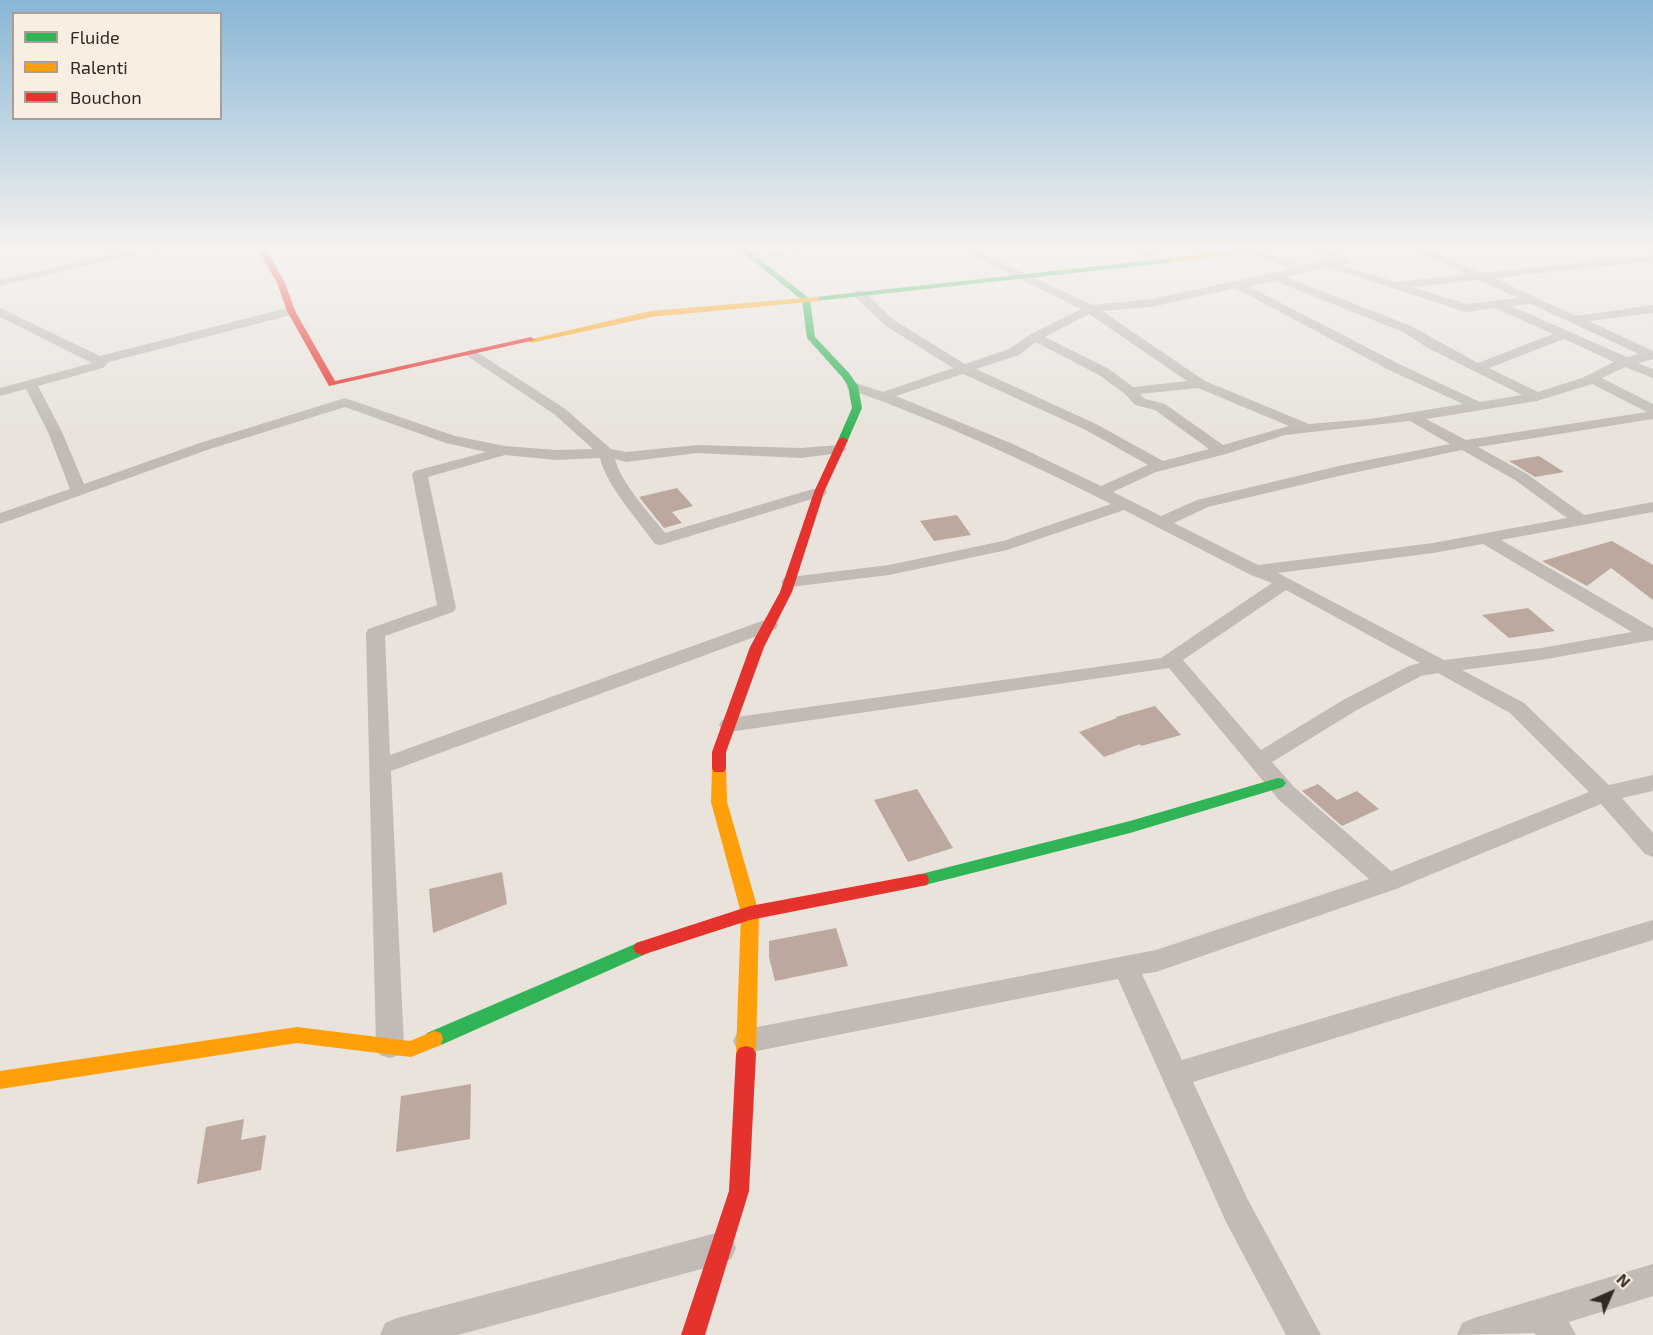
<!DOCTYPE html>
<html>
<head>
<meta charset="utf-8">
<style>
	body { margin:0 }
	#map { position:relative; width:1653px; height:1335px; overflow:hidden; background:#e9e3dc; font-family:"Exo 2",sans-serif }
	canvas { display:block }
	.legend { position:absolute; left:12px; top:12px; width:210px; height:108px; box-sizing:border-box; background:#f8eee2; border:2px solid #a99f96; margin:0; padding:8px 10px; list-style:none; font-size:18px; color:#322925 }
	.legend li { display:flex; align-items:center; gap:12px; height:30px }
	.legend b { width:30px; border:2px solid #a99f96 }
	.north { position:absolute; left:1581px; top:1263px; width:60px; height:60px; -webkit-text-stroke:4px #f8eee2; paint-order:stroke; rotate:45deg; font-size:16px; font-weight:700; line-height:24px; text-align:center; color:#322925 }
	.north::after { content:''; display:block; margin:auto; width:21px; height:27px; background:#322925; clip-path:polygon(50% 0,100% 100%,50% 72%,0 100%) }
</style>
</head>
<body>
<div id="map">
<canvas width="1653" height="1335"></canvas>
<ul class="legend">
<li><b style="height:8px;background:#30b455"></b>Fluide</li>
<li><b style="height:8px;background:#ff9f0a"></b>Ralenti</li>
<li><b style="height:8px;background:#e5322d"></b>Bouchon</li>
</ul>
<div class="north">N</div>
</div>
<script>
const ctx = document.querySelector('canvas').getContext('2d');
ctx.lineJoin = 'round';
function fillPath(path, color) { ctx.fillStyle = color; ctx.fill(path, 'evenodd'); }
fillPath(new Path2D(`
	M 1539,456 L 1564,472 L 1535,477 L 1509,461 Z
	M 677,488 L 693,506 L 672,512 L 682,523 L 664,528 L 639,497 Z
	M 957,515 L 971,535 L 934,541 L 920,521 Z
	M 1612,541 L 1653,565 L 1653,600 L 1611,568 L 1587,586 L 1542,561 Z
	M 1528,608 L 1555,631 L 1509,638 L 1482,615 Z
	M 1155,706 L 1181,735 L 1141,746 L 1140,744 L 1104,757 L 1079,732 L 1117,718 L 1116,717 Z
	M 1318,784 L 1337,800 L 1357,791 L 1379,809 L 1342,826 L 1302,791 Z
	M 917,789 L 953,848 L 908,862 L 874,800 Z
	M 502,872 L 507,904 L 433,933 L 429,889 Z
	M 836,928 L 848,966 L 775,981 L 769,957 L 769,941 Z
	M 471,1084 L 470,1139 L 396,1152 L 401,1096 Z
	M 244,1119 L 241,1140 L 266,1135 L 261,1170 L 197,1184 L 206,1127 Z`), '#bca89e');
fillPath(new Path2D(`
	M 140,248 L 161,248 L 0,286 L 0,280 Z
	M 787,248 L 805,248 L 756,263 L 750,260 Z
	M 957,248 L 971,248 L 1092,305 L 1152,299 L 1290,269 L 1248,253 L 1247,251 L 1250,248 L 1302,265 L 1333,259 L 1312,248 L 1327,248 L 1352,261 L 1343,265 L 1396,282 L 1465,274 L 1408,248 L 1423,248 L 1481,273 L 1653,255 L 1653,261 L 1494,278 L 1576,316 L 1653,305 L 1653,313 L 1589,321 L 1653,351 L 1653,359 L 1638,363 L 1653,369 L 1653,378 L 1625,367 L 1602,378 L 1653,404 L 1653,419 L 1478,447 L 1527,474 L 1584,515 L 1653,502 L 1653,512 L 1501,540 L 1653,628 L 1653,640 L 1541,660 L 1462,670 L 1524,703 L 1609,785 L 1653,775 L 1653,791 L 1622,798 L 1653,833 L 1653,857 L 1645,854 L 1601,804 L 1396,889 L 1156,972 L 1142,974 L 1182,1060 L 1653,920 L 1653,940 L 1193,1082 L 1247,1198 L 1321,1335 L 1286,1335 L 1225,1220 L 1118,979 L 747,1053 L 737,1049 L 733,1041 L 737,1033 L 747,1029 L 1156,950 L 1369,879 L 1279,800 L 1169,668 L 729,732 L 722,730 L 719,725 L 722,720 L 729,718 L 1161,658 L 1272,583 L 1251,575 L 1124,510 L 1007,550 L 889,575 L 790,587 L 784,586 L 781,582 L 784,578 L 790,577 L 889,565 L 1003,541 L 1111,504 C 1026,461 939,421 848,389 L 846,386 L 853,382 L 883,392 L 953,368 L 886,326 L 855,297 L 855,291 L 863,291 L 894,320 L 965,364 L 1009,349 L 1031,334 L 1081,309 ZM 1327,267 L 1466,312 L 1495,308 L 1553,334 L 1478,363 L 1411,326 L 1286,277 ZM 1478,280 L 1518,298 L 1467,304 L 1412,287 ZM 1275,281 L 1403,332 L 1428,348 L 1522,395 L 1480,402 L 1399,364 L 1248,286 ZM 1235,288 L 1389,370 L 1463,404 L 1370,419 L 1309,424 L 1205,381 L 1102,311 L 1152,307 ZM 1531,304 L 1639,354 L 1627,357 L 1511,306 ZM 1089,314 L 1187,381 L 1133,387 L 1109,369 L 1045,337 ZM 1564,339 L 1614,362 L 1582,378 L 1538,392 L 1489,368 ZM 1036,342 L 1099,375 L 1125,394 L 1135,405 L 1155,410 L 1209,449 L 1163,461 L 1096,424 L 976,369 L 1019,355 ZM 963,374 L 1086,430 L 1148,465 L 1101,486 L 1013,444 L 896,396 ZM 1592,384 L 1647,412 L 1466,440 L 1426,419 L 1537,401 ZM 1198,388 L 1289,426 L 1223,445 L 1165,404 L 1145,399 L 1140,394 ZM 1410,421 L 1450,444 L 1343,465 L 1197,500 L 1161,516 L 1113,492 L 1156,472 L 1226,454 L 1285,435 ZM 1462,450 L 1515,480 L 1567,518 L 1433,543 L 1258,565 L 1174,523 L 1208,507 L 1343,475 ZM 1483,544 L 1632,632 L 1541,648 L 1444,660 L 1278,573 L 1433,553 ZM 1286,590 L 1420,663 L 1409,666 L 1343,700 L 1261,750 L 1183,660 ZM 1438,673 L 1510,713 L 1589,792 L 1391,871 L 1295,788 L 1272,762 L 1357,710 L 1421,676 Z
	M 1122,248 L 1139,248 L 1171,261 L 1169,263 L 1161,263 Z
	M 291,307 L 297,311 L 295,314 L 109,362 L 103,368 L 38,386 L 62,432 L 84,484 L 200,443 L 345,398 L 455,436 L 505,446 L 556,450 L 593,449 L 554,414 L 467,356 L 465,353 L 472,349 L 564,408 L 611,449 L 626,452 L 697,445 L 801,448 L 840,445 L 847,449 L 840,453 L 801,458 L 697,453 L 626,462 L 615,459 C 621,483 650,514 665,533 L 813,489 L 825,489 L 827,492 L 825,495 L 661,545 L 655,544 C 638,520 606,485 600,458 L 556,460 L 505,455 L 428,477 L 456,608 L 453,612 L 385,636 L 390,755 L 762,621 L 776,621 L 778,625 L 776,629 L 391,771 L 404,1046 L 400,1055 L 390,1058 L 380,1055 L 376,1046 L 366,633 L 368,629 L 437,605 L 412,474 L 415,471 L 486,452 L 446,443 L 345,407 L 210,449 L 0,524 L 0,513 L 70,489 L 48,432 L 26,389 L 0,396 L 0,388 L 92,363 L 0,317 L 0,308 L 100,356 Z
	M 720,1232 L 731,1237 L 736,1248 L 731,1259 L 720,1264 L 458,1335 L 380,1335 L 385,1323 L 397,1318 Z
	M 1653,1264 L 1653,1296 L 1569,1322 L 1576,1335 L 1536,1335 L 1534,1333 L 1457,1335 L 1462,1323 L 1474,1318 Z`), '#c2bbb5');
fillPath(new Path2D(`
	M 737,248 L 746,248 L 810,299 L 815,337 L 849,373 L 858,386 L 862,408 L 847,442 L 843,443 L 838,440 L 852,408 L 848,386 L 842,377 L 807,338 L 802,300 Z
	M 1172,258 L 1176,260 L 1175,262 L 816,301 L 812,299 L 816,297 Z
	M 1278,778 L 1283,779 L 1286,783 L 1283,787 L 1130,833 L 921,886 L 915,885 L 913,880 L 915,875 L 921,874 L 1130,821 Z
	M 642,941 L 648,943 L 651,948 L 648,953 L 441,1045 L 434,1047 L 427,1045 L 425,1039 L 427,1033 Z`), '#30b455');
fillPath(new Path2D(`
	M 1254,248 L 1281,248 L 1172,262 L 1168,260 L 1172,258 Z
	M 816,297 L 819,297 L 819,301 L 651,317 L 531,343 L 527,340 L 651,311 Z
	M 719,763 L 724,764 L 726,768 L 727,802 L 759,913 L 756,1054 L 753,1060 L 746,1062 L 739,1060 L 736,1054 L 741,913 L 711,802 L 712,768 L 714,764 Z
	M 297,1027 L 410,1041 L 434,1031 L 441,1033 L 443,1039 L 441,1045 L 411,1057 L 297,1043 L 0,1089 L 0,1071 Z`), '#ff9f0a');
fillPath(new Path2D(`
	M 257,248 L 265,248 L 285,283 L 295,311 L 335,381 L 531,337 L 535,340 L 329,386 L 287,311 L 277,283 Z
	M 843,437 L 848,440 L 824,492 L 792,592 L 764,647 L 726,752 L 726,768 L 724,772 L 714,772 L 712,768 L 712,752 L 750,647 L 780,592 L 814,492 L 838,440 Z
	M 921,874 L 927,875 L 929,880 L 927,885 L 750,920 L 642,955 L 636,953 L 633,948 L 636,943 L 750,906 Z
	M 746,1046 L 753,1048 L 756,1054 L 749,1191 L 705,1335 L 681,1335 L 729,1191 L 736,1054 L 739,1048 Z`), '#e5322d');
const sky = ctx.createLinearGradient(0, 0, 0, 435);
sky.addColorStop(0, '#88b6d6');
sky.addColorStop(0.57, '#f5f2ef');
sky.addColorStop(1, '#f5f2ef00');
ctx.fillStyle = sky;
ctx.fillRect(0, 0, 1653, 435);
</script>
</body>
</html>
